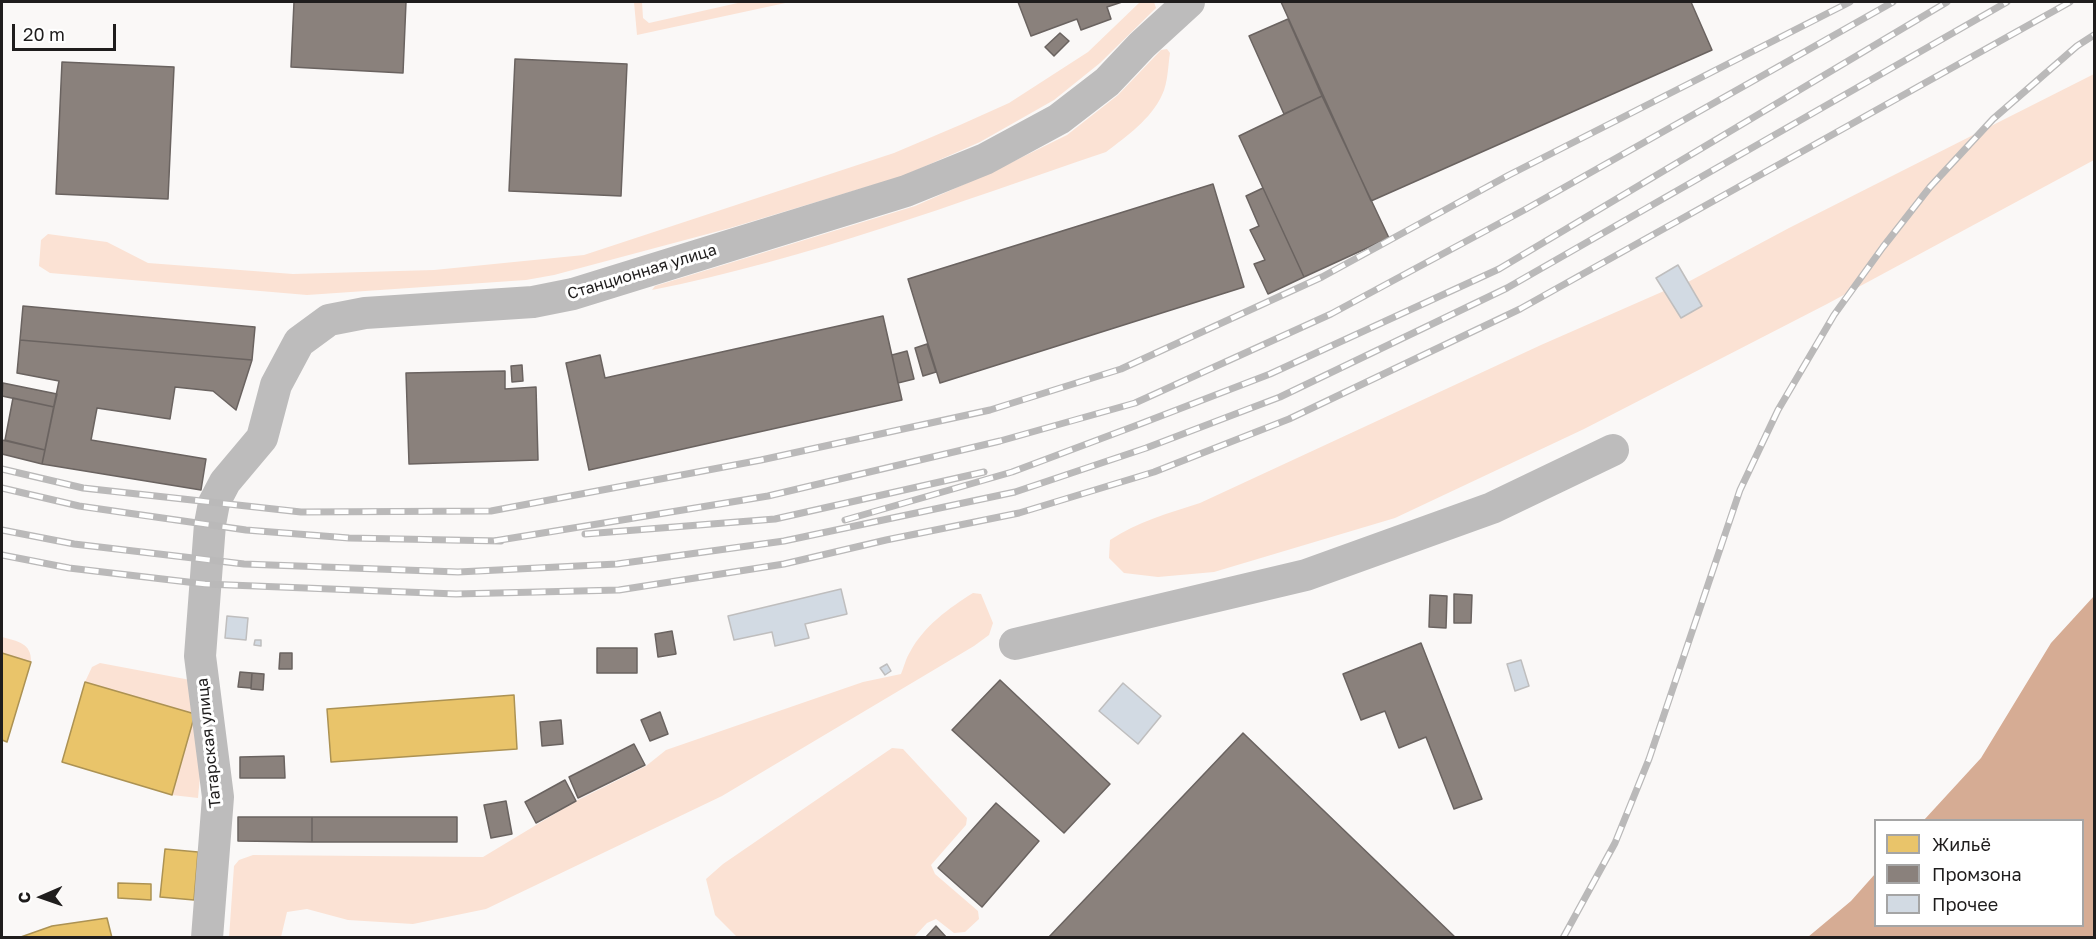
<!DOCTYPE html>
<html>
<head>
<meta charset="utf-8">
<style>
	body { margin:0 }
	#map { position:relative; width:2096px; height:939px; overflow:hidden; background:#faf8f7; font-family:"Golos Text",sans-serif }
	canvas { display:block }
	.frame { position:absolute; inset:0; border:3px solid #1f1d1d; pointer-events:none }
	.legend { position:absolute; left:1874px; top:819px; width:210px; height:108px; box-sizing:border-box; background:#fff; border:2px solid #a5a5a5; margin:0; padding:8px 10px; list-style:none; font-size:18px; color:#1f1d1d }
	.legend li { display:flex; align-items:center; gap:12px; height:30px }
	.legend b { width:30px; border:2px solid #a5a5a5 }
	.north { position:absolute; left:12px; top:867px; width:60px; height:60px; -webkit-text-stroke:4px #fff; paint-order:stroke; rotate:268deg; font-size:16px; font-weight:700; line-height:24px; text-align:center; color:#1f1d1d }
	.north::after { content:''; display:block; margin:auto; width:21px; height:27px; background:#1f1d1d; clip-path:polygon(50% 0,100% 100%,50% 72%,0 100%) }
	.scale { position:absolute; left:12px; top:24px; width:104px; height:27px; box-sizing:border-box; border:3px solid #1f1d1d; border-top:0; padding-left:8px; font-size:18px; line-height:21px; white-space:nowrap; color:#1f1d1d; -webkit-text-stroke:4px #fff; paint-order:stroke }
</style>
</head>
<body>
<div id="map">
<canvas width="2096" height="939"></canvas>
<div class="frame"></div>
<ul class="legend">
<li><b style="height:16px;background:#e9c46a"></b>Жильё</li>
<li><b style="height:16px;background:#8a817c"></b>Промзона</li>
<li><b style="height:16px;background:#d2dae3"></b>Прочее</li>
</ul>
<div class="north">С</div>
<div class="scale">20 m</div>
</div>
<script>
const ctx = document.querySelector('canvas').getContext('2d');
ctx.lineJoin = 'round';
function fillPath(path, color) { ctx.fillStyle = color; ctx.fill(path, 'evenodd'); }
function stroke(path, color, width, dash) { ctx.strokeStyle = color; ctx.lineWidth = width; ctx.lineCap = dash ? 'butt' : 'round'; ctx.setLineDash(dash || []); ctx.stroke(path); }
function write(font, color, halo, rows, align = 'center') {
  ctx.font = font + ' "Golos Text",sans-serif'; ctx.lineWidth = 6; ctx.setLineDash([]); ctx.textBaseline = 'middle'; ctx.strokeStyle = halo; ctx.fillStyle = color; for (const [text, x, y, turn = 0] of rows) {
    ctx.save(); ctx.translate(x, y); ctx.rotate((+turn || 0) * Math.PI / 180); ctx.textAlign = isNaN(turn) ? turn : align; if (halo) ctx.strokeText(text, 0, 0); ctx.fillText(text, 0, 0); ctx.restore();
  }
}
fillPath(new Path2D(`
	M 634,2 L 642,2 L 643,18 L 649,23 L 742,2 L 790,2 L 637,35 Z
	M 1140,2 L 1154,2 L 1156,8 L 1100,63 L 1054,100 L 980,142 L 903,176 L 730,228 L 554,275 L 526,280 L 307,295 L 50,273 L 39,266 L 41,240 L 48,234 L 107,242 L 148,263 L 293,274 L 434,270 L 584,255 L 894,153 L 960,125 L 1009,103 L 1088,52 Z
	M 1167,49 L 1170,53 C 1168,65 1168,83 1162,95 C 1151,119 1127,136 1106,152 C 956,203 808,259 652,290 L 655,286 L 915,206 L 992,172 L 1067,135 L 1118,95 L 1161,50 Z
	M 2094,74 L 2094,160 L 1827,304 L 1584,429 L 1395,518 L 1214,572 L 1158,577 L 1124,573 L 1109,558 L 1110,540 C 1137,522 1169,513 1200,503 L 1541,345 L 1664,291 L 1681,318 L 1702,306 L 1688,282 L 1789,228 Z
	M 973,593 L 981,594 L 993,623 L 989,635 L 974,646 L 722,796 L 486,909 L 413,924 L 348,920 L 307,909 L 287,912 L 281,937 L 229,938 L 234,866 L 239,860 L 253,855 L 483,857 L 576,801 L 646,766 L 666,750 L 863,682 L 901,674 C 904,667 906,658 910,652 C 924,626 949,608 973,593 Z
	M 2,637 C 17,641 32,643 31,662 L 2,653 Z
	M 100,663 L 201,682 L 207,699 L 198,798 L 172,795 L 195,714 L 85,682 L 92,667 Z
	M 892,748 L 903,749 L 967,818 L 966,825 L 931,865 L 935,874 L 978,911 L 979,919 L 965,932 L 954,933 L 936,919 L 927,923 L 914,937 L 737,937 L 715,915 L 706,879 L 723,864 Z`), '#fbe2d4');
fillPath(new Path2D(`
	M 2094,596 L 2094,937 L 1808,937 L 1851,901 L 1875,874 L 1876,926 L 2082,926 L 2082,820 L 1924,820 L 1981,758 L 2051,643 Z`), '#d6ac94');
const homes = new Path2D(`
	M 2,653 L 31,662 L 7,742 L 2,740 Z
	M 85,682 L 195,714 L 172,795 L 62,762 Z
	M 514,695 L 517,749 L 331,762 L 327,709 Z
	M 165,849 L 198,852 L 194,900 L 160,897 Z
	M 118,883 L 151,884 L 151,900 L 118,898 Z
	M 107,918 L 112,938 L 18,938 L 52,926 Z`);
fillPath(homes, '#e9c46a');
stroke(homes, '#ac9253', 1.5);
const industry = new Path2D(`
	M 294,2 L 406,2 L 403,73 L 291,67 Z
	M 1018,2 L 1122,2 L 1107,7 L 1111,19 L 1081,30 L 1077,19 L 1031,36 Z
	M 1281,2 L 1691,2 L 1712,50 L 1371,201 Z
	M 1288,19 L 1322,96 L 1284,114 L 1249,36 Z
	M 1060,33 L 1069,41 L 1054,56 L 1045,47 Z
	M 515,59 L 627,64 L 621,196 L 509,191 Z
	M 62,62 L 174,67 L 168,199 L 56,194 Z
	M 1322,96 L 1389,238 L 1304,277 L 1239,136 Z
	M 1213,184 L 1244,287 L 940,383 L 908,279 Z
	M 1263,188 L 1304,277 L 1268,294 L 1254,264 L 1265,260 L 1250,230 L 1259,226 L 1246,196 Z
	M 23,306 L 255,327 L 252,360 L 20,340 Z
	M 883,316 L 902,400 L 589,470 L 566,363 L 600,355 L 605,378 Z
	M 20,340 L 252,360 L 236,410 L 213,391 L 175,387 L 170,419 L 97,408 L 91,440 L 206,459 L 201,490 L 42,464 L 59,381 L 17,373 Z
	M 927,344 L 936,372 L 923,376 L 915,348 Z
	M 907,351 L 914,379 L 898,383 L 892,355 Z
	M 522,365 L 523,381 L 512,382 L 511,366 Z
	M 505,371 L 505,389 L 536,387 L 538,460 L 409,464 L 406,373 Z
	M 3,383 L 57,394 L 54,407 L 2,396 Z
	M 13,398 L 54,407 L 45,450 L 5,440 Z
	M 2,440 L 45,450 L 42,464 L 2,454 Z
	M 1454,594 L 1472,595 L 1471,623 L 1454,623 Z
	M 1430,595 L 1447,596 L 1446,628 L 1429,627 Z
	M 672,631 L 676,654 L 658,657 L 655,634 Z
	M 1421,643 L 1482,799 L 1454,809 L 1426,737 L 1399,748 L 1385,711 L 1361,720 L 1343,674 Z
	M 597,648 L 637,648 L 637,673 L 597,673 Z
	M 280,653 L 292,653 L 292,669 L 279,669 Z
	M 240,672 L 252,673 L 251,688 L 238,687 Z
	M 252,673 L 264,674 L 263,690 L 251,689 Z
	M 1000,680 L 1110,784 L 1064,833 L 952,730 Z
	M 660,712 L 668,734 L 650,741 L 641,720 Z
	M 561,720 L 563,744 L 542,746 L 540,722 Z
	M 1243,733 L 1456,938 L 1048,938 Z
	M 634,744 L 645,765 L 578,798 L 569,777 Z
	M 284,756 L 285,778 L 240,778 L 240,757 Z
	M 565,780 L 576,801 L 536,823 L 525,802 Z
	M 506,801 L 512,834 L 491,838 L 484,805 Z
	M 996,803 L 1039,841 L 982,907 L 938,868 Z
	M 238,817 L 312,817 L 312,842 L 238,841 Z
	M 312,817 L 457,817 L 457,842 L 312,842 Z
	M 936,926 L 947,938 L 925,938 Z`);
fillPath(industry, '#8a817c');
stroke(industry, '#6a6360', 1.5);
const building = new Path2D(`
	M 1678,265 L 1702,306 L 1681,318 L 1656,278 Z
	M 841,589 L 847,614 L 805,624 L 809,638 L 775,646 L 772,632 L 734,640 L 728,616 Z
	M 227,616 L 248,618 L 246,640 L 225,638 Z
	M 255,640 L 261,640 L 261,646 L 254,645 Z
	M 1521,660 L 1529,686 L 1515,691 L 1507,664 Z
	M 887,664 L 891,671 L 885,675 L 880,668 Z
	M 1123,683 L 1161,716 L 1138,744 L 1099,711 Z`);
fillPath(building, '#d2dae3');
stroke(building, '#bfbebe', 1.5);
stroke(new Path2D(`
	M 1015,644 L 1306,575 L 1492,508 L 1613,450
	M 207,938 L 218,797 L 200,656 L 210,524 L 214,503 L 225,482 L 262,438 L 276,385 L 299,342 L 329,320 L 365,313 L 533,302 L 573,294 L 906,191 L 985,159 L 1059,119 L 1107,82 L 1142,45 L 1189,2`), '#bdbcbc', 32);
const rail = new Path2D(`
	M 2,469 L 83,488 L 301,512 L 491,511 L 761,460 L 990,410 L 1121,369 L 1322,277 L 1509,175 L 1850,2
	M 2,488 L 79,506 L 246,530 L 349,538 L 501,541
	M 845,520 L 1012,472 L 1140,424 L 1270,374 L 1499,269 L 1947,2
	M 2,530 L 74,544 L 244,564 L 458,572 L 617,564 L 784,541 L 1015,492 L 1146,448 L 1280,397 L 1507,288 L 2007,2
	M 585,534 L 775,519 L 984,472
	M 494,541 L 768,496 L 1000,441 L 1135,403 L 1331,314 L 1526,209 L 1893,2
	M 2,555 L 69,568 L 205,584 L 456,594 L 619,590 L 784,564 L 886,540 L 1019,513 L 1154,472 L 1289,419 L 1520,309 L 2070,2
	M 1563,938 L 1615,843 L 1649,759 L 1740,490 L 1778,410 L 1834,315 L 1883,247 L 1930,187 L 1993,119 L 2077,46 L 2094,35`);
stroke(rail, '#bab9b9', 7);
stroke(rail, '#fff', 4.5, [14]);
write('16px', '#1f1d1d', '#fff', [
	["Станционная улица",642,272,-17],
	["Татарская улица",209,743,-96]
]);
</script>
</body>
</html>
